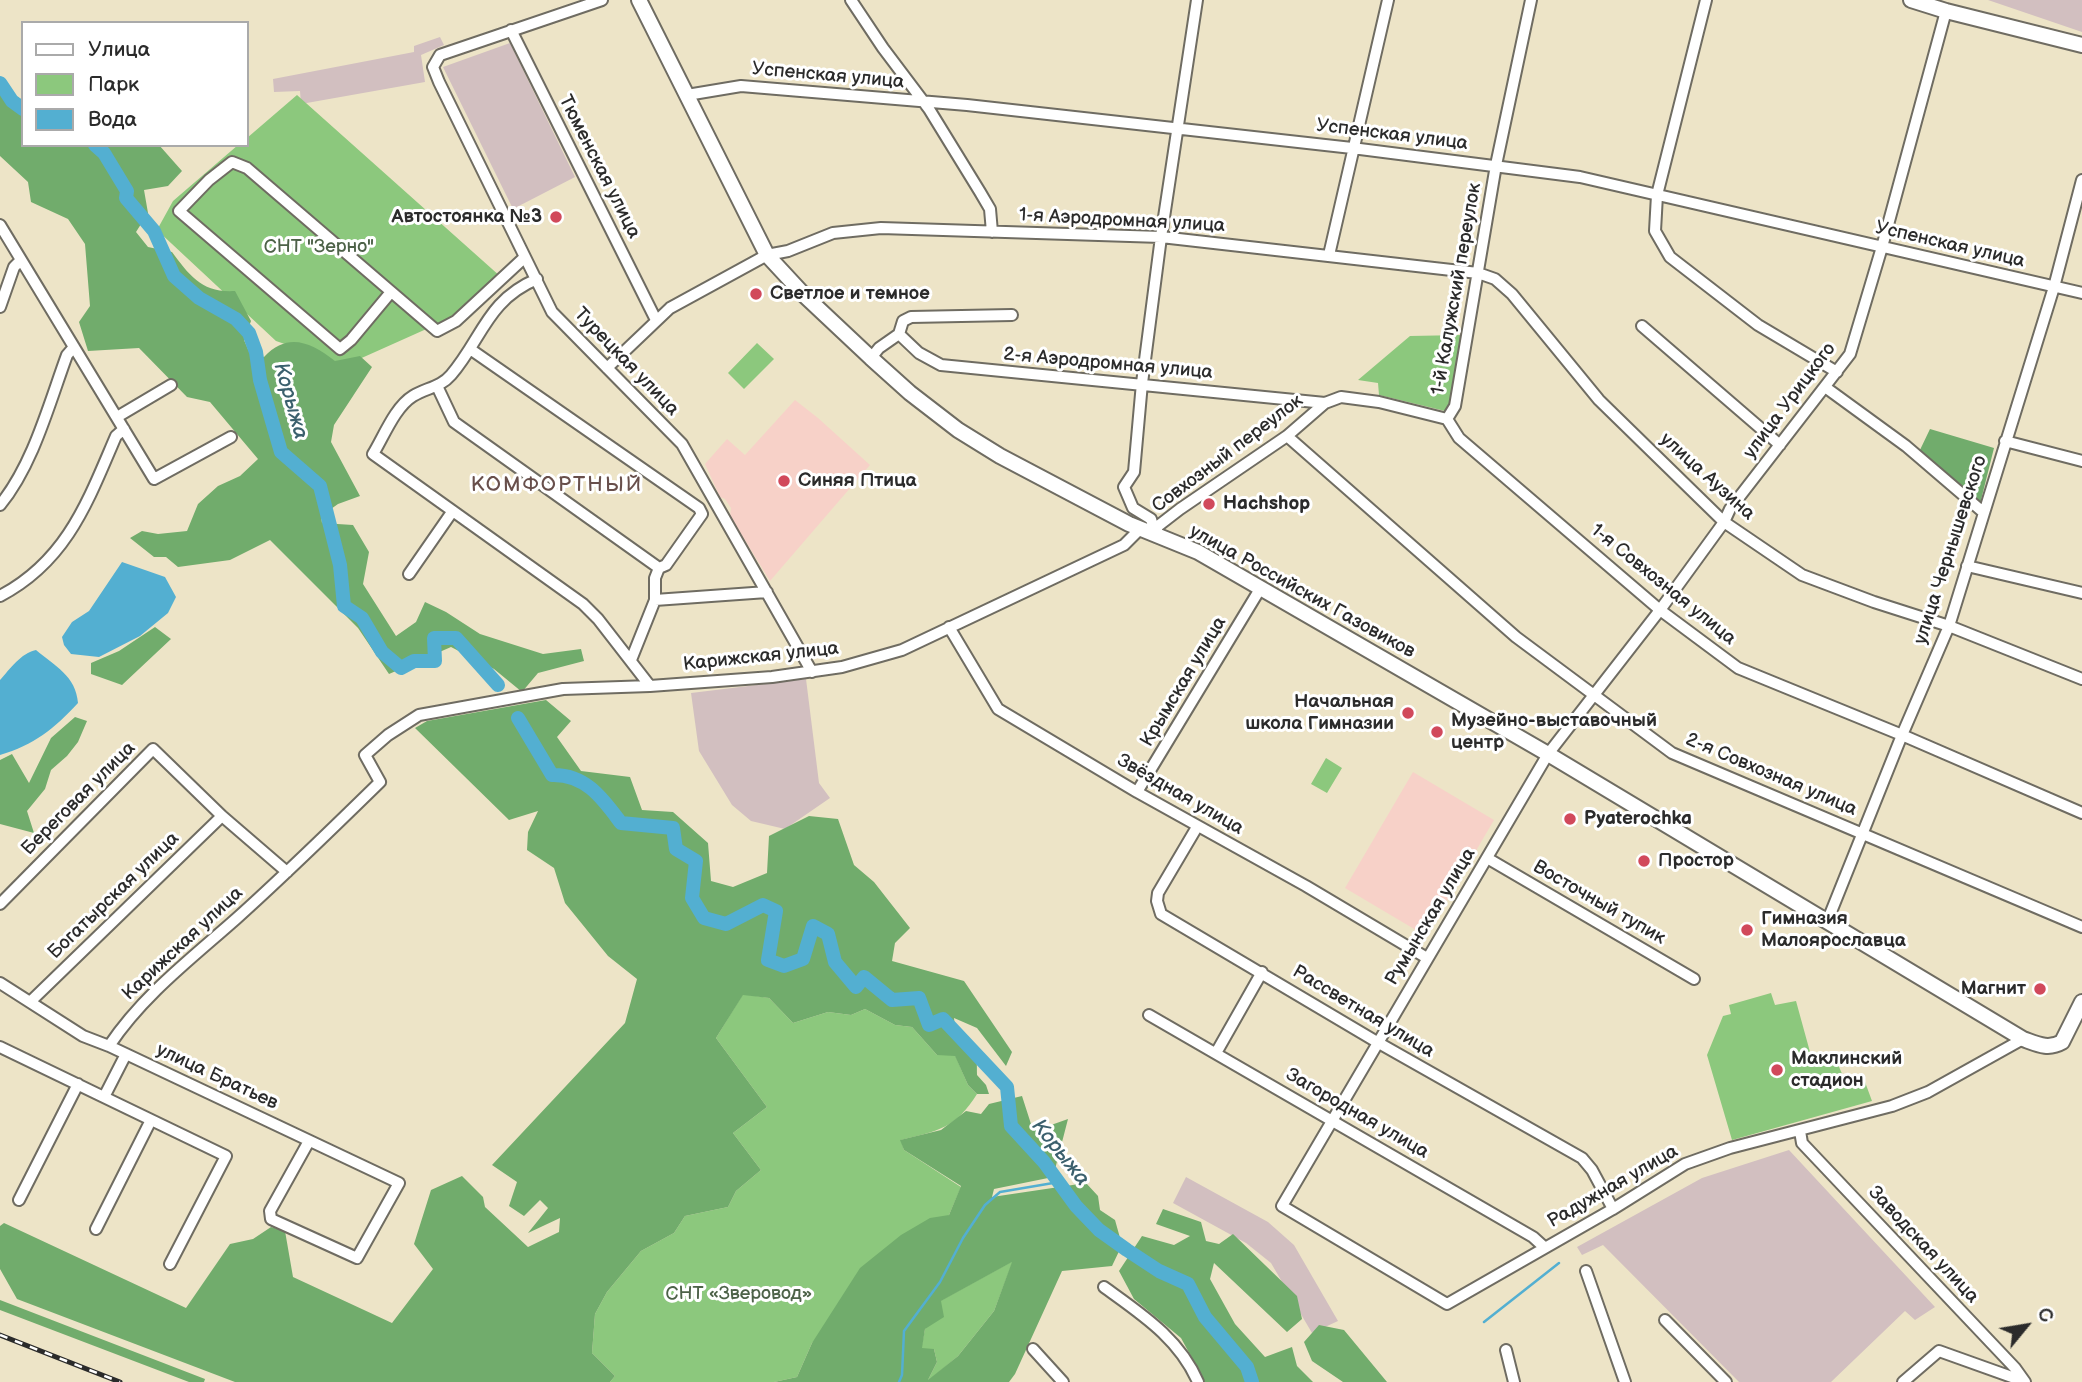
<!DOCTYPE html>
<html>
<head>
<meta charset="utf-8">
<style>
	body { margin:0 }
	#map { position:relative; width:2082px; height:1382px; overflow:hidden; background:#ede4c7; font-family:"Balsamiq Sans",sans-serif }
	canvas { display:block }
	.legend { position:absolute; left:21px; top:21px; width:228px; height:126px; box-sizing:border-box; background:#fff; border:2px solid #aaa; margin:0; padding:9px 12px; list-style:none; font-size:21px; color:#2b2b2b }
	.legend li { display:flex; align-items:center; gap:14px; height:35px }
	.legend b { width:35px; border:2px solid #aaa }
	.north { position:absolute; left:1991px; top:1291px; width:70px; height:70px; -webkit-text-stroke:5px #fff; paint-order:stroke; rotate:60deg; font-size:19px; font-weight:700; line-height:28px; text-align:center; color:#2b2b2b }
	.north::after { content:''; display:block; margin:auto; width:24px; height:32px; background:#2b2b2b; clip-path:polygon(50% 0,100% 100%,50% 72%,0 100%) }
</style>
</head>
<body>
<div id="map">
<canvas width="2082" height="1382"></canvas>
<ul class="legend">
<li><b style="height:9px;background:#fff"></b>Улица</li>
<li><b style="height:19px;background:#8cc87d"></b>Парк</li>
<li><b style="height:19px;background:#53afd1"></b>Вода</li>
</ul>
<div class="north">С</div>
</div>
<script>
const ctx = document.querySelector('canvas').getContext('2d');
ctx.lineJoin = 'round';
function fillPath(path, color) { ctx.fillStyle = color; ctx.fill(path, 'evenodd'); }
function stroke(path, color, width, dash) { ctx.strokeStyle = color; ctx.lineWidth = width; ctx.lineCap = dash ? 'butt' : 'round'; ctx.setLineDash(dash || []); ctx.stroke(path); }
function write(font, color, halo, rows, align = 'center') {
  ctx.font = font + ' "Balsamiq Sans",sans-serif'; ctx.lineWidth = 6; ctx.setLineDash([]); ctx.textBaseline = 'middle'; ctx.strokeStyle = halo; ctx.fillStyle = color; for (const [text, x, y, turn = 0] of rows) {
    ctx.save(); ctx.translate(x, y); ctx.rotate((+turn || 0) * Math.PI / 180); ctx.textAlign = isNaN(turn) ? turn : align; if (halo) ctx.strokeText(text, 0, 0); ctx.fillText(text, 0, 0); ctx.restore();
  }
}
fillPath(new Path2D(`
	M 795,400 L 818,418 L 870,465 L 770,581 L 730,516 L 731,508 L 725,499 L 720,497 L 705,464 L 727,439 L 745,455 Z
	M 1413,772 L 1494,820 L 1426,936 L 1345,888 Z`), '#f7d1c8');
fillPath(new Path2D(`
	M 1988,0 L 2082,0 L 2082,32 Z
	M 440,37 L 444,45 L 421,55 L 425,82 L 301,104 L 300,91 L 274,92 L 273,79 L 414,52 L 414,46 Z
	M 510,43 L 575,177 L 513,209 L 443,67 Z
	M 806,679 L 819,783 L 830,798 L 785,829 L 751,821 L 732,805 L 699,751 L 691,693 Z
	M 1789,1150 L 1935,1307 L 1915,1320 L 1905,1311 L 1831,1382 L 1739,1382 L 1603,1245 L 1582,1255 L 1577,1247 L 1702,1178 Z
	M 1186,1177 L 1268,1222 L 1294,1245 L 1338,1321 L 1312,1333 L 1271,1263 L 1246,1243 L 1173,1203 Z`), '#d2bfc0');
fillPath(new Path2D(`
	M 297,95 L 501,277 L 451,318 L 346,365 L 276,341 L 157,230 L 173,201 L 238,145 L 247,145 L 247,138 Z
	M 1462,335 L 1449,407 L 1445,411 L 1379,395 L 1378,383 L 1358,380 L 1410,336 Z
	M 757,343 L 774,359 L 744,389 L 728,373 Z
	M 1326,758 L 1342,768 L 1327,793 L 1311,784 Z
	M 1771,993 L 1775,1005 L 1796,1001 L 1810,1052 L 1821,1052 L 1836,1060 L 1847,1085 L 1865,1082 L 1872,1101 L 1732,1140 L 1707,1055 L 1723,1016 L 1731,1014 L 1729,1005 Z
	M 743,994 L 769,998 L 793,1023 L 828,1012 L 851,1015 L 865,1009 L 895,1025 L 912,1027 L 937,1055 L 955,1055 L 968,1085 L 977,1094 C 956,1128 938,1131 901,1140 L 904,1150 L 961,1187 L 949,1215 L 812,1343 L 797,1377 L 774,1382 L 610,1382 L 615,1376 L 592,1353 L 595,1314 L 607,1292 L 641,1251 L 674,1233 L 685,1216 L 728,1207 L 736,1191 L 761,1170 L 733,1133 L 767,1107 L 716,1038 Z
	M 1013,1261 L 994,1311 L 958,1356 L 927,1382 L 937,1362 L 934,1349 L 921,1349 L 925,1329 L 940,1301 Z`), '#8cc87d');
fillPath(new Path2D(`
	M 0,84 L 23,101 L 23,145 L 134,145 L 137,147 L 141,145 L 159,145 L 182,171 L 168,186 L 144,190 L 148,213 L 136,232 L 148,247 L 172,252 C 190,276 202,293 235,291 L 251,321 L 244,340 L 251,356 L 264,357 C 288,332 310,342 335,361 L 360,356 L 372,367 L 334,425 L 331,442 L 360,496 L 338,504 L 321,516 L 322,523 L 353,525 L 369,552 L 363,584 L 396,636 L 416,622 L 425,602 L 446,612 L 480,634 L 543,654 L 581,649 L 584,661 L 538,673 L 522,692 L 494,669 L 451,647 L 389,674 L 358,628 L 270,540 L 230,560 L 178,567 L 166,557 L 154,557 L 130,538 L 142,531 L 158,534 L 187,531 L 198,504 L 218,486 L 240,476 L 258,459 L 210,402 L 187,397 L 139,348 L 88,351 L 79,322 L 90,306 L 85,244 L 68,219 L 31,202 L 28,182 L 0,156 Z
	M 1930,429 L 1994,448 L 1980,504 L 1919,452 Z
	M 155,627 L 171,639 L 122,685 L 91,674 L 91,663 L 119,651 Z
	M 546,700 L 571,721 L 557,737 L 581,771 L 630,777 L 642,810 L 673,812 L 708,843 L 711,881 L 733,887 L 767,873 L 769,836 L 809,816 L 838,819 L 854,865 L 874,882 L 910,928 L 895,943 L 892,961 L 964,981 L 1012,1052 L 1006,1066 L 977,1028 L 954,1018 L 956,1036 C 978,1045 977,1054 977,1075 L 986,1085 L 989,1094 L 977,1094 L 968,1085 L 955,1056 L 937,1055 L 912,1027 L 895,1025 L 865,1009 L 851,1015 L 828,1012 L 793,1023 L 769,998 L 743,995 L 716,1038 L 767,1107 L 733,1133 L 761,1170 L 736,1191 L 728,1207 L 685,1216 L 674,1233 L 641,1251 L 607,1292 L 595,1314 L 592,1353 L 615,1376 L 610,1382 L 235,1382 L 17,1299 L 0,1269 L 0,1226 L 4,1223 L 186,1308 L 230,1244 L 253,1239 L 271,1227 L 285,1231 L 293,1277 L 392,1323 L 433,1269 L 414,1244 L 431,1190 L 462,1176 L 483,1197 L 485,1207 L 528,1247 L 559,1232 L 560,1218 L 528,1233 L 548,1208 L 540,1200 L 524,1216 L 509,1206 L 517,1182 L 492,1165 L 625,1023 L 637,979 L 608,956 L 565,903 L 554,868 L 527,850 L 528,832 L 538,811 L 509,820 L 415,728 L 427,721 Z
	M 75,717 L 87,721 L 78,742 L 67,756 L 51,770 L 45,789 L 27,811 L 34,833 L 0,824 L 0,760 L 12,754 L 29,783 L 51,738 Z
	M 1022,1096 L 1031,1124 L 1037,1130 L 1068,1119 L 1053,1177 L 994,1189 L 992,1197 L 1086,1183 L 1098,1196 L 1100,1210 L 1115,1220 L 1122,1245 L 1112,1266 L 1062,1271 L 1015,1374 L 1009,1382 L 774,1382 L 797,1377 L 812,1343 L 860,1268 L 901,1235 L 930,1218 L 949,1215 L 961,1186 L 904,1150 L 900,1140 L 941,1130 L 966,1111 L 981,1114 L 989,1104 ZM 1012,1262 L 994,1311 L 958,1356 L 928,1380 L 937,1362 L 934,1349 L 922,1348 L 925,1329 L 944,1317 L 941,1301 Z
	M 1163,1209 L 1201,1222 L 1206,1241 L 1219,1244 L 1233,1234 L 1297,1296 L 1302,1319 L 1287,1332 L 1214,1263 L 1210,1279 L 1235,1324 L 1265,1357 L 1292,1347 L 1297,1366 L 1313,1382 L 1205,1382 L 1181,1338 L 1134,1299 L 1119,1271 L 1142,1236 L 1174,1245 L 1190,1236 L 1156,1224 Z
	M 0,1300 L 205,1379 L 204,1382 L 189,1382 L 0,1310 Z
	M 1319,1325 L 1344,1330 L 1387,1382 L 1343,1382 L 1312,1361 L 1304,1342 Z`), '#71ac6c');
fillPath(new Path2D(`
	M 122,562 L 165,577 L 176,597 L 168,613 L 140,636 L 99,657 L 71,654 L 64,645 L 62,637 L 72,622 L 89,611 Z
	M 36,650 C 55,666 76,676 78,703 C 54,729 34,745 0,755 L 0,680 C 10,669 21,653 36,650 Z`), '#53afd1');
stroke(new Path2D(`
	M 1484,1322 L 1559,1263
	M 899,1382 L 902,1375 L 904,1331 L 940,1282 L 963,1238 L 985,1205 L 1000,1192 L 1059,1182`), '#53afd1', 2.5);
stroke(new Path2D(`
	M 0,83 L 12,101 L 23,109
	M 95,145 L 104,153 L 127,191 L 126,198 L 154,231 L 174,276 L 199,298 L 236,319 L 249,333 L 256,352 L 260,380 L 281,452 L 320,486 L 340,565 L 344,606 L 362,618 L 382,652 L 401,668 L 414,661 L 435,661 L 434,638 L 456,638 L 498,685
	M 518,718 L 552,775 C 586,774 603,799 621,823 L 673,828 L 676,849 L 696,861 L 692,898 L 704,918 L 726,924 L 763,905 L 776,911 L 768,960 L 784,966 L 803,959 L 813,926 L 828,934 L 835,962 L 856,987 L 864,977 L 892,1000 L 919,998 L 929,1025 L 943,1019 L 1007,1087 L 1011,1126 L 1044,1162 L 1076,1206 L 1099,1230 L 1127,1250 L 1159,1271 L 1188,1284 L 1205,1317 L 1247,1367 L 1252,1382`), '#53afd1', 14);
const minor = new Path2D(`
	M 602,0 L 440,55 L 433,67 L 439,82 L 552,312 L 682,444 L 812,672
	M 851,0 L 883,48 L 929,109 L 980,192 L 990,209 L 992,232
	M 1706,0 L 1657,195 L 1655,231 L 1670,257 L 1758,325 L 1837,372
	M 1946,11 L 1882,247 L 1850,354 L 1730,509 L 1724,522 L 1660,610 L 1548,754 L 1282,1206 L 1447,1304 L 1613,1209 L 1685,1164 L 1730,1148 L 1892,1106 L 1928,1092 L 2023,1039
	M 511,30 L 656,320
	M 687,95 L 741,86 L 967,105 L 1352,148 L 1580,177 L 2082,293
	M 0,225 L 154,479 L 231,437
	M 1329,255 L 1388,0
	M 537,279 C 487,300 482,339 451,375 C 441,387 426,388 413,396 C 395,407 384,436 373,454 L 583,604 L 598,619 L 650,686
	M 391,292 L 351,340 L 340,349 L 179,211 L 209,180 L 232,162 L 247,168 L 437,331 L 456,321 L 525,257
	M 0,307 L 14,267 L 21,260
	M 1642,326 L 1780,445
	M 899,334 L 919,353 L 941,365 L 1325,403
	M 899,334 L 903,321 L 911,317 L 1012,315
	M 470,349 L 699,508 L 702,514 L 666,565 L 659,568 L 655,578 L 655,600 L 631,660
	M 871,358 L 879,348 L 899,334
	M 607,368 L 670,308 L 767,255 L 788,251 L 833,233 L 881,228 L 1161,237 L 1478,273 L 1495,279 L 1512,294 L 1599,400 L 1724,522 L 1802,575 L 1874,602 L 1949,626 L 2082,679
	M 437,386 L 454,422 L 659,568
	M 1825,387 L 1906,446 L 1983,512
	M 117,417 L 171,385
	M 1447,419 L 1455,406 L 1496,165 L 1531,0
	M 1287,436 L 1516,637 L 1672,753 L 2082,927
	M 2005,441 L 2082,461
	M 0,505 C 33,465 49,404 67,355 L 74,347
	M 1155,534 L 1151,519 L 1133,508 L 1124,487 L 1134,472 L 1142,383 L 1161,237 L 1197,0
	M 1155,535 L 1158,526 L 1180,509 L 1287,436 L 1325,403 L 1341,397 L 1379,402 L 1447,419 L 1459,438 L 1660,610 L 1738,668 L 1902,735 L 2082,813
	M 1967,566 L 2082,593
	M 409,574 L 452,512
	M 0,596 C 67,561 88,501 116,436 L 124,429
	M 655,600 L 767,592
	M 949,627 L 998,709 L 1137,792 L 1306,886 L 1427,958
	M 1137,792 L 1260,589
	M 1197,827 L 1158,893 L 1157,901 L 1161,914 L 1377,1042 L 1582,1158 L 1592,1170 L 1613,1209
	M 1487,858 L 1694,979
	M 0,904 L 153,749 L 222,816 L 287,872
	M 1827,922 L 1902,735 L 1949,626 L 2054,287 L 2082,180
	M 0,983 L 83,1036 L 109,1046 C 143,995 192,958 237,918 C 286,874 333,828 380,782 L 365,755 L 388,735 L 419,715 L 563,689 L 650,686 L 772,677 L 842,667 L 902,650 L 1124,545 L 1140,529
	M 30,1002 L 222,816
	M 1149,1015 L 1533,1237 L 1544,1247
	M 109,1046 L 126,1054 L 399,1183 L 357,1258 L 271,1219 L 270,1211 L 309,1141
	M 0,1047 L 226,1156 L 170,1264
	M 1216,1053 L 1262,972
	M 104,1097 L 126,1054
	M 1800,1131 L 1802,1143 L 2015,1368 L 2025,1382
	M 19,1200 L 78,1084
	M 96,1229 L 151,1120
	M 1586,1271 L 1625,1382
	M 1104,1287 C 1141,1314 1179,1338 1198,1382
	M 1665,1320 L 1726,1382
	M 1033,1349 L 1063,1382
	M 1506,1350 L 1514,1382
	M 1903,1382 L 1939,1351 L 2023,1381`);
const major = new Path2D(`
	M 639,0 L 767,255 L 805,296 L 871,358 L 910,393 L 958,430 L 1000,456 L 1129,524 L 1198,552 L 1548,754 L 2023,1039 C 2037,1044 2048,1050 2062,1042 L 2082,1002
	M 1911,0 L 1946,11 L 2082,45`);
stroke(minor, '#6f6c62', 14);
stroke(major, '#6f6c62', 18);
stroke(minor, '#fff', 10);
stroke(major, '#fff', 14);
const rail = new Path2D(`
	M 0,1335 L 120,1382`);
stroke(rail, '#2b2b2b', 5);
stroke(rail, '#fff', 2.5, [8]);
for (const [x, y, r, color] of [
	[556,217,7,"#d1495b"],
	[756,294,7,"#d1495b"],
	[784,481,7,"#d1495b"],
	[1209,504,7,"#d1495b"],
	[1408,713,7,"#d1495b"],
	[1437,732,7,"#d1495b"],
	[1570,819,7,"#d1495b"],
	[1644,861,7,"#d1495b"],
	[1747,930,7,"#d1495b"],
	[2040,989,7,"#d1495b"],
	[1777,1070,7,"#d1495b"]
]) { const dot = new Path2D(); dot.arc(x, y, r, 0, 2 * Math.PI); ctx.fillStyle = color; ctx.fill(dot); stroke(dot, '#fff', 2.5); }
write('19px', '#2b2b2b', '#fff', [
	["Успенская улица",828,76,5],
	["Успенская улица",1392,135,7],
	["Тюменская улица",599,167,63],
	["1-я Аэродромная улица",1122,221,3],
	["Успенская улица",1950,245,13],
	["1-й Калужский переулок",1457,289,-80],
	["Турецкая улица",626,362,46],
	["2-я Аэродромная улица",1108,364,5],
	["улица Урицкого",1790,401,-53],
	["Совхозный переулок",1228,454,-37],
	["улица Аузина",1707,477,42],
	["улица Чернышевского",1951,550,-72],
	["1-я Совхозная улица",1663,585,39],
	["улица Российских Газовиков",1302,592,29],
	["Карижская улица",761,657,-6],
	["Крымская улица",1184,682,-59],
	["2-я Совхозная улица",1771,775,23],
	["Звёздная улица",1180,795,30],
	["Береговая улица",79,799,-45],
	["Богатырская улица",114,896,-44],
	["Восточный тупик",1599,903,30],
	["Румынская улица",1431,917,-59],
	["Карижская улица",183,944,-43],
	["Рассветная улица",1363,1012,31],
	["улица Братьев",217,1077,25],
	["Загородная улица",1357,1114,30],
	["Радужная улица",1613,1187,-30],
	["Заводская улица",1923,1245,47]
]);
write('bold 19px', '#2b2b2b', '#fff', [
	["Автостоянка №3",542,217,"right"],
	["Светлое и темное",770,294],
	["Синяя Птица",798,481],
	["Hachshop",1223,504],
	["Начальная",1394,702,"right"],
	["школа Гимназии",1394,724,"right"],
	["Музейно-выставочный",1451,721],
	["центр",1451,743],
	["Pyaterochka",1584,819],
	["Простор",1658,861],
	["Гимназия",1761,919],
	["Малоярославца",1761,941],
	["Магнит",2026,989,"right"],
	["Маклинский",1791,1059],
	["стадион",1791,1081]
], 'left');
write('19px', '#4d6248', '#fff', [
	["СНТ \"Зерно\"",319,247],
	["СНТ «Зверовод»",739,1294]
]);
write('italic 21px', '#3b606d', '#fff', [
	["Корыжа",290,401,74],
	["Корыжа",1060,1153,51]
]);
ctx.letterSpacing = '2px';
write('21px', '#684f4b', '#fff', [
	["КОМФОРТНЫЙ",557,486]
]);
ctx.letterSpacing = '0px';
</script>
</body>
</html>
